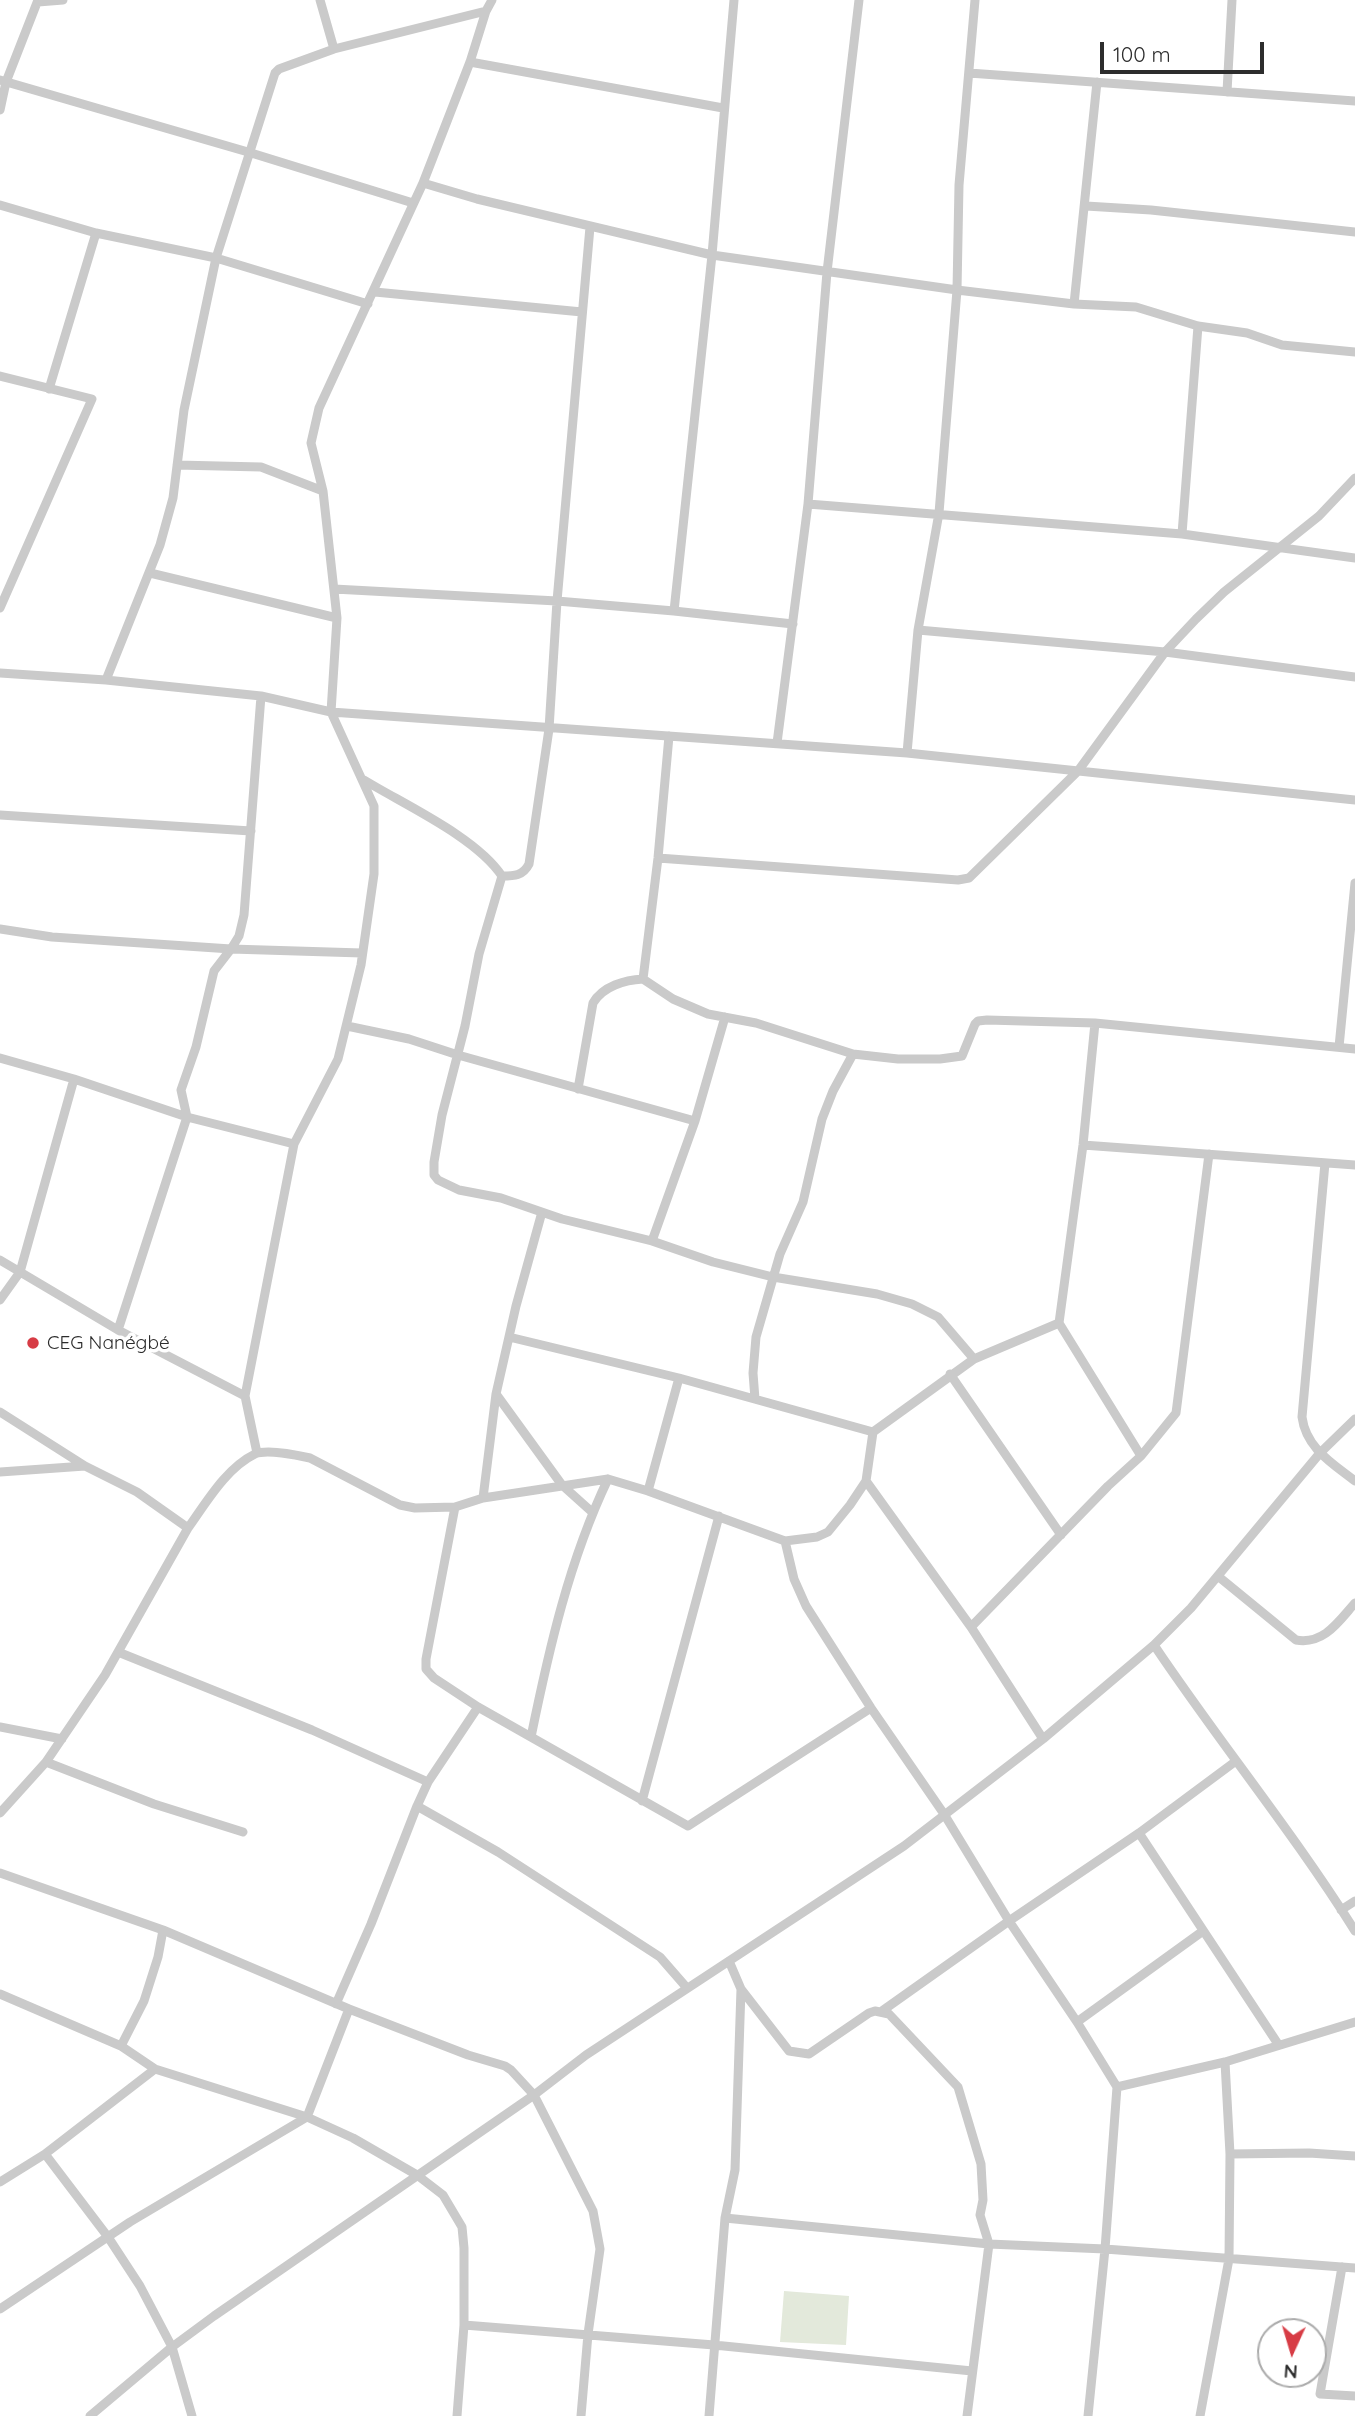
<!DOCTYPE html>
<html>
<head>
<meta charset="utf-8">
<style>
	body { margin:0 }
	#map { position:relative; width:1355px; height:2416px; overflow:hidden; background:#fff; font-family:Quicksand,sans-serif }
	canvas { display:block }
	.north { position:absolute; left:1257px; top:2318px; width:70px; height:70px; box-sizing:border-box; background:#fff; border:2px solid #ababab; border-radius:50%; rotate:184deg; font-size:19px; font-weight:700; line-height:28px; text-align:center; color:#2d2d2d }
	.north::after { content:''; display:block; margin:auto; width:24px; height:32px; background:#d73c45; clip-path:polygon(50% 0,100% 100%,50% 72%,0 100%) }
	.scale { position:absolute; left:1100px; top:42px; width:164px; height:32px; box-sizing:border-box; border:4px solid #2d2d2d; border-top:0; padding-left:9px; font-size:21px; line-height:24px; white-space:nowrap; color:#2d2d2d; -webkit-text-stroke:5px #fff; paint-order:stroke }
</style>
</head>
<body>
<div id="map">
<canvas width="1355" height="2416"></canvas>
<div class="north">N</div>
<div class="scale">100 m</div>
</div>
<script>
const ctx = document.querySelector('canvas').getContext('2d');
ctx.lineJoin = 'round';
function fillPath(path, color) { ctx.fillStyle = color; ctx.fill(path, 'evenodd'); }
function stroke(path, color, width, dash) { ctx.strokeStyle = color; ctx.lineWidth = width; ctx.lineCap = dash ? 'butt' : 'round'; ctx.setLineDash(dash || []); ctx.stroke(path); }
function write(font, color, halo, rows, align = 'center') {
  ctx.font = font + ' Quicksand,sans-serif'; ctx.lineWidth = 7; ctx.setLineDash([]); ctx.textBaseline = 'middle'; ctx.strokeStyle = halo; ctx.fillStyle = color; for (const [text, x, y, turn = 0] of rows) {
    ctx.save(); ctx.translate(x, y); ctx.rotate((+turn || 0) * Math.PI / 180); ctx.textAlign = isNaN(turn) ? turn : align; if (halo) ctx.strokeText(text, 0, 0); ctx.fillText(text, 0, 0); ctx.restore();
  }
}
fillPath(new Path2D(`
	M 784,2291 L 849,2296 L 846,2345 L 780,2342 Z`), '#e3e9db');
stroke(new Path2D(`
	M 320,0 L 334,49
	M 38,2 L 63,0
	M 470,62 L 723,108
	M 969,73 L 1355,101
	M 0,80 L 248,152 L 413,203
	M 1227,92 L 1232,0
	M 0,110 L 6,82 L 38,0
	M 423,183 L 477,199 L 712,255 L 957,290 L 1074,304 L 1136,307 L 1198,326 L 1247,333 L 1282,345 L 1355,352
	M 0,205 L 96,233 L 216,258 L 368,304
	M 1086,206 L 1151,210 L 1355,232
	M 375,292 L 582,312
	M 1074,304 L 1097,82
	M 0,376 L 92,399 L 0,608
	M 49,389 L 96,233
	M 177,465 L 261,467 L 323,491
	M 808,504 L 1182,534 L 1355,558
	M 1182,534 L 1198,326
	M 150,573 L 337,618
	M 334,589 L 557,601 L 674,611 L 793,624
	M 674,611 L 712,255 L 734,0
	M 918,630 L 1165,652 L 1355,677
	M 0,673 L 106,680 L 261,696 L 331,712 L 907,753 L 1355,800
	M 106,680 L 160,545 L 173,498 L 184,410 L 216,258 L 275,73 L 279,69 L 334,49 L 486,11
	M 669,736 L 658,858 L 643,979 L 673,999 L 708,1014 L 756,1023 L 853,1054 L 898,1059 L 940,1059 L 962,1056 L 975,1024 L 978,1021 L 987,1020 L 1095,1023 L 1355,1049
	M 777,743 L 808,504 L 827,272 L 859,0
	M 907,753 L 918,630 L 939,513 L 957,290 L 959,185 L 975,0
	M 364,780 C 405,805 476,837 502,876 L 479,954 L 465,1026 L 442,1115 L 434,1162 L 434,1175 L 438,1180 L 459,1190 L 501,1198 L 562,1219 L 652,1241 L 713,1262 L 773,1277 L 877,1294 L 912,1304 L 938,1317 L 974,1359
	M 0,815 L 251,831
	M 658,858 L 958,880 L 969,878 L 1078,771 L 1165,652 L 1196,619 L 1224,592 L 1319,516 L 1355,478
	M 502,876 C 514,876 523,876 529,864 L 549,729 L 557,601 L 590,227
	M 0,929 L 52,937 L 231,949 L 239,936 L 244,915 L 261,696
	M 347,1026 L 409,1039 L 458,1055 L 695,1121
	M 1339,1047 L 1355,883
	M 0,1058 L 74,1079 L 187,1117 L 294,1144
	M 578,1089 L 593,1003 C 603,986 625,980 643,979
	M 1083,1145 L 1355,1165
	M 1325,1163 L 1302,1417 C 1306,1448 1332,1463 1355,1481
	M 652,1241 L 695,1121 L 725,1017
	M 0,1260 L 118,1330 L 245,1396
	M 0,1300 L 20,1272 L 74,1079
	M 1059,1323 L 1141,1456
	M 118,1330 L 187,1117 L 181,1090 L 196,1047 L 214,971 L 231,949 L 362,953
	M 509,1337 L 679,1378 L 873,1432
	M 950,1374 L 1061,1535
	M 496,1394 L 562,1485 L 592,1512
	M 755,1399 L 753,1373 L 756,1337 L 780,1254 L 803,1202 L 822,1119 L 833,1091 L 853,1054
	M 0,1412 L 85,1466 L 137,1492 L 188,1528 C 206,1503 226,1468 255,1454 C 266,1449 297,1455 310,1458 L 400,1505 L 415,1508 L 455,1507 L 483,1498 L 608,1479 L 648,1491 L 785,1541 L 817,1537 L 828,1532 L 850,1505 L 866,1481
	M 257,1453 L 245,1396 L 294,1144 L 338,1059 L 361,965 L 374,874 L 374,806 L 331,712 L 337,618 L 323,491 L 311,443 L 319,408 L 423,183 L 470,62 L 486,11 L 492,0
	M 0,1472 L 85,1466
	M 648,1491 L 679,1378
	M 483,1498 L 496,1394 L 516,1306 L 542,1212
	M 455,1507 L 426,1659 L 426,1669 L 434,1678 L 478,1707 L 688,1826 L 871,1708
	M 785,1541 L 794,1579 L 806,1606 L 871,1708 L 944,1814 L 1009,1921 L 1077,2022 L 1117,2087 L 1105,2249 L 1088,2416
	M 1219,1577 L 1296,1640 C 1324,1645 1339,1621 1355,1603
	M 971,1627 L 1108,1486 L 1141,1456 L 1176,1413 L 1209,1154
	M 1154,1645 C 1219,1742 1293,1832 1355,1931
	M 118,1652 L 312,1730 L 428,1782
	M 0,1727 L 62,1739
	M 531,1737 C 549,1649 569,1561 608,1479
	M 1043,1739 L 971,1627 L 866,1481 L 873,1432 L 974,1359 L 1059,1323 L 1083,1145 L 1095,1023
	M 46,1762 L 154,1804 L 243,1832
	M 642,1801 L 719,1516
	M 417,1806 L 498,1852 L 660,1957 L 687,1988
	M 0,1813 L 46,1762 L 105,1675 L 188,1528
	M 1139,1833 L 1278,2044
	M 0,1873 L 163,1930 L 349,2009 L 468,2055 L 505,2066 L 511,2070 L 534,2095 L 593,2211 L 600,2249 L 588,2334 L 581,2416
	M 1341,1910 L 1355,1901
	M 741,1989 L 789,2051 L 809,2054 L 869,2013 L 875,2011 L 889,2014 L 958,2087 L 981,2164 L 983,2200 L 980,2215 L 989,2244 L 967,2416
	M 0,1994 L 121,2046 L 155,2069 L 307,2117 L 353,2138 L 417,2175 L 443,2195 L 462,2227 L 464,2248 L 464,2325 L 457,2416
	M 336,2004 L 371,1924 L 417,1806 L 428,1782 L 478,1707
	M 882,2011 L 1009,1921 L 1139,1833 L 1236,1761
	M 1077,2022 L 1203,1931
	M 121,2046 L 144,2001 L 158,1957 L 163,1930
	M 1117,2087 L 1225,2062 L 1355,2022
	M 45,2154 L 108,2237 L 140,2286 L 172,2347 L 192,2416
	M 1230,2154 L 1309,2153 L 1355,2156
	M 0,2182 L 45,2154 L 155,2069
	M 725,2218 L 989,2244 L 1105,2249 L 1355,2268
	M 1342,2267 L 1320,2394 L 1355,2396
	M 0,2309 L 130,2222 L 307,2117 L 349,2009
	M 464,2325 L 714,2345 L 972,2371
	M 90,2416 L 172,2347 L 214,2316 L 534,2095 L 586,2055 L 904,1846 L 1043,1739 L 1154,1645 L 1191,1608 L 1320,1453 L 1355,1419
	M 709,2416 L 725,2218 L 735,2170 L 741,1989 L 729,1961
	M 1200,2416 L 1229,2259 L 1230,2154 L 1225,2062`), '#cacaca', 9);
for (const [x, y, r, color] of [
	[33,1343,7,"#d73c45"]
]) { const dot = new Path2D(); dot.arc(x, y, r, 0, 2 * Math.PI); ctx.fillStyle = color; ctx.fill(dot); stroke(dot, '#fff', 2.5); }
write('19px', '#2d2d2d', '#fff', [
	["CEG Nanégbé",47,1343]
], 'left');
</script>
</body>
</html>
